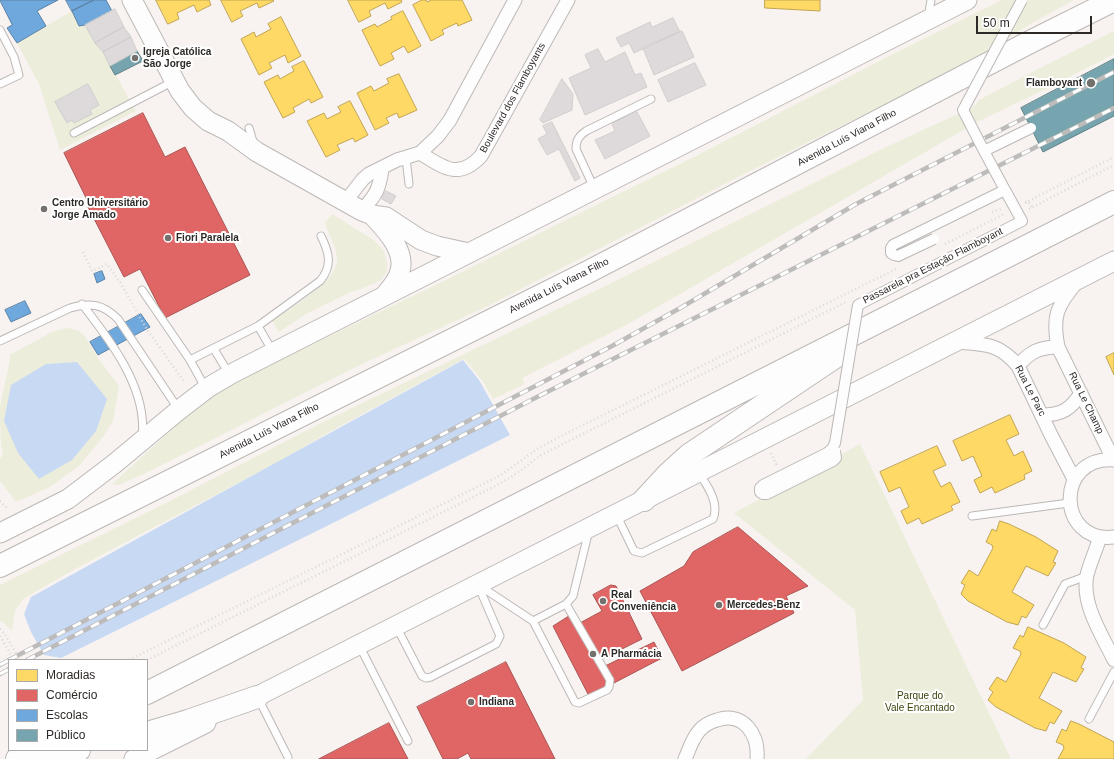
<!DOCTYPE html>
<html>
<head>
<meta charset="utf-8">
<style>
	body { margin:0 }
	#map { position:relative; width:1114px; height:759px; overflow:hidden; background:#f8f3f0; font-family:Helvetica,sans-serif }
	canvas { display:block }
	.legend { position:absolute; left:8px; top:659px; width:140px; height:92px; box-sizing:border-box; background:#fff; border:1px solid #aba9a9; margin:0; padding:5px 7px; list-style:none; font-size:12px; color:#2d2927 }
	.legend li { display:flex; align-items:center; gap:8px; height:20px }
	.legend b { width:20px; border:1px solid #aba9a9 }
	.scale { position:absolute; left:976px; top:16px; width:116px; height:18px; box-sizing:border-box; border:2px solid #2d2927; border-top:0; padding-left:5px; font-size:12px; line-height:14px; white-space:nowrap; color:#2d2927; -webkit-text-stroke:3px #fff; paint-order:stroke }
</style>
</head>
<body>
<div id="map">
<canvas width="1114" height="759"></canvas>
<ul class="legend">
<li><b style="height:11px;background:#ffd966"></b>Moradias</li>
<li><b style="height:11px;background:#e06666"></b>Comércio</li>
<li><b style="height:11px;background:#6fa8dc"></b>Escolas</li>
<li><b style="height:11px;background:#76a5af"></b>Público</li>
</ul>
<div class="scale">50 m</div>
</div>
<script>
const ctx = document.querySelector('canvas').getContext('2d');
ctx.lineJoin = 'round';
function fillPath(path, color) { ctx.fillStyle = color; ctx.fill(path, 'evenodd'); }
function stroke(path, color, width, dash) { ctx.strokeStyle = color; ctx.lineWidth = width; ctx.lineCap = dash ? 'butt' : 'round'; ctx.setLineDash(dash || []); ctx.stroke(path); }
function write(font, color, halo, rows, align = 'center') {
  ctx.font = font + ' Helvetica,sans-serif'; ctx.lineWidth = 4; ctx.setLineDash([]); ctx.textBaseline = 'middle'; ctx.strokeStyle = halo; ctx.fillStyle = color; for (const [text, x, y, turn = 0] of rows) {
    ctx.save(); ctx.translate(x, y); ctx.rotate((+turn || 0) * Math.PI / 180); ctx.textAlign = isNaN(turn) ? turn : align; if (halo) ctx.strokeText(text, 0, 0); ctx.fillText(text, 0, 0); ctx.restore();
  }
}
fillPath(new Path2D(`
	M 1002,0 L 1074,0 L 1034,22 L 975,58 L 913,90 L 746,173 L 490,305 L 360,365 L 148,472 L 119,485 L 112,484 L 185,418 L 213,396 L 243,378 L 456,275 L 588,209 L 694,157 L 891,55 Z
	M 72,11 C 100,40 116,77 136,111 L 60,150 L 39,84 L 17,43 Z
	M 1114,31 L 1114,54 L 1048,88 L 979,121 L 628,324 L 522,378 L 525,384 L 493,399 L 482,380 L 464,359 L 333,430 L 278,462 L 77,568 L 23,599 L 16,609 L 14,617 L 12,631 L 4,623 L 0,621 L 0,585 L 168,502 L 325,421 L 595,291 L 884,148 L 973,107 L 981,99 L 1038,69 Z
	M 332,214 L 375,241 L 384,251 L 387,263 L 387,272 L 380,281 L 361,289 L 351,292 L 306,314 L 279,332 L 272,321 C 288,310 336,282 337,261 C 338,248 328,235 325,223 Z
	M 67,328 L 77,330 L 84,335 L 98,358 L 119,386 L 113,421 L 103,437 L 79,466 L 50,487 L 16,502 L 0,481 L 0,458 L 3,455 C 0,440 0,423 0,408 C 3,389 8,374 10,355 L 52,332 Z
	M 860,444 L 1011,759 L 806,759 L 863,700 L 855,610 L 734,513 Z`), '#eceddb');
fillPath(new Path2D(`
	M 463,360 L 479,380 L 510,435 L 61,658 L 44,655 L 31,632 L 24,614 L 31,597 Z
	M 77,362 L 107,399 L 96,431 L 72,460 L 39,479 L 18,453 L 4,421 L 11,385 L 46,364 Z`), '#c8d9f4');
const homes = new Path2D(`
	M 156,0 L 209,0 L 211,5 L 197,12 L 194,5 L 177,13 L 179,19 L 168,24 Z
	M 221,0 L 273,0 L 274,1 L 259,8 L 257,3 L 240,11 L 243,16 L 232,22 Z
	M 348,0 L 401,0 L 402,2 L 388,9 L 385,3 L 369,11 L 371,16 L 359,22 Z
	M 422,0 L 426,0 L 427,2 L 431,0 L 462,0 L 472,20 L 458,26 L 457,23 L 442,30 L 444,34 L 431,41 L 413,5 Z
	M 765,0 L 820,0 L 820,11 L 765,8 Z
	M 403,11 L 421,46 L 408,53 L 404,46 L 391,53 L 394,59 L 380,66 L 362,30 L 375,24 L 377,27 L 392,19 L 391,17 Z
	M 281,17 L 301,56 L 288,63 L 285,55 L 269,63 L 272,68 L 259,75 L 241,39 L 254,32 L 256,37 L 271,29 L 268,24 Z
	M 304,61 L 323,97 L 311,103 L 309,99 L 293,108 L 295,112 L 283,118 L 264,82 L 278,75 L 280,79 L 294,71 L 292,67 Z
	M 399,74 L 417,110 L 399,118 L 397,113 L 386,118 L 389,123 L 375,130 L 357,93 L 371,86 L 374,91 L 389,83 L 387,79 Z
	M 350,101 L 368,135 L 355,142 L 353,138 L 337,145 L 340,150 L 326,157 L 307,121 L 324,113 L 327,119 L 341,112 L 338,107 Z
	M 1114,353 L 1114,375 L 1106,357 Z
	M 1010,415 L 1019,434 L 1006,440 L 1014,456 L 1023,451 L 1032,471 L 1024,475 L 1025,479 L 995,493 L 992,487 L 980,493 L 974,480 L 982,476 L 973,456 L 962,461 L 953,441 Z
	M 937,446 L 946,465 L 933,471 L 941,487 L 950,482 L 960,502 L 951,506 L 953,510 L 922,524 L 919,518 L 907,524 L 901,511 L 909,507 L 900,487 L 889,492 L 880,472 Z
	M 1000,521 L 1009,524 L 1036,537 L 1058,551 L 1053,562 L 1056,563 L 1048,576 L 1026,566 L 1012,592 L 1034,605 L 1026,618 L 1022,616 L 1018,625 L 1007,622 L 968,601 L 961,594 L 965,585 L 961,583 L 969,570 L 978,576 L 993,548 L 992,545 L 986,542 L 992,529 L 996,531 Z
	M 1028,627 L 1064,643 L 1086,657 L 1081,668 L 1084,669 L 1076,682 L 1053,672 L 1039,698 L 1062,711 L 1054,724 L 1050,722 L 1046,731 L 1035,728 L 996,707 L 988,700 L 993,692 L 989,689 L 997,677 L 1006,682 L 1021,654 L 1020,651 L 1013,648 L 1020,635 L 1023,637 Z
	M 1071,721 L 1079,724 L 1114,742 L 1114,759 L 1058,759 L 1064,748 L 1063,745 L 1056,742 L 1062,729 L 1066,731 Z`);
fillPath(homes, '#ffd966');
stroke(homes, '#c0a453', 1);
const shops = new Path2D(`
	M 143,113 L 165,157 L 185,147 L 250,275 L 165,318 L 140,269 L 124,277 L 88,207 L 90,206 L 64,153 Z
	M 738,527 L 808,586 L 786,596 L 794,613 L 682,671 L 640,591 L 684,566 L 693,552 Z
	M 611,585 L 616,586 L 642,639 L 598,661 L 601,668 L 654,642 L 662,658 L 589,696 L 553,626 L 572,614 L 578,624 L 602,611 L 593,595 Z
	M 506,662 L 555,759 L 471,759 L 468,753 L 457,759 L 443,759 L 417,707 Z
	M 389,723 L 408,759 L 319,759 Z`);
fillPath(shops, '#e06666');
stroke(shops, '#aa5453', 1);
const schools = new Path2D(`
	M 0,0 L 58,0 L 37,11 L 46,26 L 17,43 L 7,28 L 12,25 Z
	M 66,0 L 94,0 L 72,11 Z
	M 94,0 L 106,0 L 112,11 L 85,25 L 79,26 L 72,11 Z
	M 102,271 L 105,279 L 97,283 L 94,274 Z
	M 25,301 L 31,313 L 11,322 L 5,310 Z
	M 141,314 L 150,327 L 98,355 L 90,342 Z`);
fillPath(schools, '#6fa8dc');
stroke(schools, '#5b82a6', 1);
const public = new Path2D(`
	M 137,51 L 143,61 L 115,75 L 110,66 Z
	M 1114,59 L 1114,116 L 1043,152 L 1021,108 Z`);
fillPath(public, '#76a5af');
stroke(public, '#608086', 1);
const building = new Path2D(`
	M 115,9 L 124,27 L 95,43 L 85,25 Z
	M 673,18 L 680,32 L 634,53 L 629,43 L 621,47 L 616,38 L 650,22 L 652,27 Z
	M 124,27 L 131,37 L 103,52 L 95,43 Z
	M 682,31 L 694,57 L 654,75 L 643,48 Z
	M 131,37 L 137,51 L 110,66 L 103,52 Z
	M 598,49 L 605,62 L 625,52 L 635,75 L 641,73 L 647,87 L 585,115 L 569,78 L 591,68 L 585,55 Z
	M 695,63 L 706,85 L 668,102 L 658,80 Z
	M 562,79 L 573,94 L 572,110 L 543,123 L 540,120 Z
	M 88,84 L 99,105 L 90,110 L 92,114 L 74,123 L 72,120 L 67,123 L 55,102 Z
	M 637,112 L 650,136 L 605,159 L 595,140 L 615,131 L 612,124 Z
	M 552,122 L 580,178 L 575,181 L 559,149 L 547,155 L 538,139 L 547,134 L 543,126 Z
	M 386,191 L 396,196 L 391,204 L 382,199 Z`);
fillPath(building, '#dedadb');
stroke(building, '#d0cecd', 1);
const service = new Path2D(`
	M 928,18 L 931,0
	M 0,30 L 14,57 L 19,75 L 0,84
	M 249,128 L 254,145
	M 74,133 L 174,81
	M 406,158 L 409,184
	M 594,188 L 576,149 C 576,140 579,136 586,131 L 651,99
	M 142,290 L 190,360 L 258,326 L 320,281 C 333,266 329,252 321,236
	M 82,304 C 110,340 148,389 142,437
	M 258,326 L 273,352
	M 0,341 L 70,308 C 90,302 103,304 118,319 L 179,410
	M 214,349 L 229,374
	M 190,360 L 206,389
	M 616,514 L 634,551 L 642,553 L 713,519 C 720,503 707,485 698,472
	M 972,516 L 1069,503
	M 480,586 L 533,621 L 566,604 L 573,596 L 589,530
	M 533,621 L 575,702 L 579,703 L 607,690 L 609,687 L 610,680 L 566,604
	M 1043,625 L 1065,584 L 1087,576
	M 396,626 L 422,676 L 426,678 L 431,677 L 496,644 L 500,636 L 478,585
	M 359,645 L 408,741
	M 258,698 L 288,757
	M 1089,719 L 1114,672`);
const minor = new Path2D(`
	M 420,153 C 444,168 459,180 481,156 L 568,0
	M 345,202 L 363,179 L 369,174 L 397,160 L 420,153 L 438,136 L 450,120 L 515,0
	M 362,211 C 376,194 379,191 382,169
	M 1076,283 C 1057,306 1052,316 1058,347 L 1113,459
	M 956,342 C 984,344 999,343 1018,366 L 1051,435 L 1074,479
	M 1018,366 C 1029,352 1040,347 1058,347
	M 1042,415 C 1062,415 1071,409 1081,393
	M 1114,460 C 1054,456 1057,544 1114,537
	M 1100,537 C 1096,550 1090,563 1087,575 C 1081,604 1102,635 1114,660
	M 685,759 C 689,750 692,739 699,731 C 703,726 710,722 717,720 C 744,711 759,735 757,759`);
const secondary = new Path2D(`
	M 132,0 L 180,91 L 193,108 L 208,121 L 228,131 L 257,152 L 362,211 L 372,215 L 386,217 L 421,240 L 437,246 L 469,253
	M 373,216 C 385,229 406,250 400,271 C 398,280 391,288 385,295
	M 0,533 L 68,499 L 114,464 L 179,410 L 209,387 L 231,374 L 967,0
	M 244,703 L 1114,261
	M 134,759 L 206,723`);
const trunk = new Path2D(`
	M 644,500 L 668,474 L 689,455 L 838,355
	M 0,566 L 586,273 L 1030,42 L 1114,0
	M 147,693 L 1114,202
	M 147,733 L 188,721 L 257,697
	M 17,759 L 35,750
	M 51,759 L 79,750`);
stroke(service, '#bcb8b6', 9);
stroke(minor, '#bcb8b6', 15);
stroke(secondary, '#bcb8b6', 21);
stroke(trunk, '#bcb8b6', 24);
stroke(new Path2D(`
	M 1026,202 L 1028,201 L 1032,208
	M 1025,203 L 1114,157
	M 1029,209 L 1114,165
	M 992,212 L 1002,209
	M 945,244 L 1004,214
	M 83,252 L 92,271 L 107,264 L 120,282 L 146,328 L 185,383
	M 771,453 L 776,464 L 778,463
	M 0,501 L 7,508
	M 0,629 L 4,633 L 20,660
	M 0,636 L 14,660
	M 129,660 L 501,475 L 537,449 L 559,437 L 896,269
	M 147,660 L 503,482 L 520,471 L 541,455 L 846,302`), '#dad9d7', 2.5, [1, 3]);
stroke(service, '#fefdfd', 7);
stroke(minor, '#fefdfd', 13);
stroke(secondary, '#fefdfd', 19);
stroke(trunk, '#fefdfd', 22);
const rail = new Path2D(`
	M 9,660 L 612,346 L 682,307 L 856,204 L 1114,72
	M 27,660 L 539,396 L 1114,108
	M 0,665 L 9,660
	M 0,674 L 9,669`);
stroke(rail, '#bdbcbb', 4.5);
stroke(rail, '#fff', 3, [9]);
const pedestrianBridge = new Path2D(`
	M 1022,0 L 963,110 L 984,151 L 1031,128
	M 934,239 L 898,256 L 894,255 L 891,253 L 891,248 L 893,245 L 1005,190 L 984,151
	M 835,451 L 836,458 L 833,461 L 767,494 L 763,494 L 760,492 L 760,488 L 763,485 L 827,453 L 832,449 L 835,443 L 858,305 L 1022,221 L 1005,190`);
stroke(pedestrianBridge, '#bcb8b6', 12, []);
stroke(pedestrianBridge, '#fefdfd', 10);
for (const [x, y, r, color] of [
	[135,58,4,"#74706d"],
	[1091,83,5,"#74706d"],
	[44,209,4,"#74706d"],
	[168,238,4,"#74706d"],
	[603,601,4,"#74706d"],
	[719,605,4,"#74706d"],
	[593,654,4,"#74706d"],
	[471,702,4,"#74706d"]
]) { const dot = new Path2D(); dot.arc(x, y, r, 0, 2 * Math.PI); ctx.fillStyle = color; ctx.fill(dot); stroke(dot, '#fff', 1.5); }
write('bold 10px', '#2d2927', '#fff', [
	["Igreja Católica",143,52],
	["São Jorge",143,64],
	["Flamboyant",1082,83,"right"],
	["Centro Universitário",52,203],
	["Jorge Amado",52,215],
	["Fiori Paralela",176,238],
	["Real",611,595],
	["Conveniência",611,607],
	["Mercedes-Benz",727,605],
	["A Pharmácia",601,654],
	["Indiana",479,702]
], 'left');
write('10px', '#2d2927', '#fff', [
	["Boulevard dos Flamboyants",513,98,-61],
	["Avenida Luís Viana Filho",847,138,-28],
	["Passarela pra Estação Flamboyant",933,266,-27],
	["Avenida Luís Viana Filho",559,286,-27],
	["Rua Le Parc",1030,391,63],
	["Rua Le Champ",1086,403,64],
	["Avenida Luís Viana Filho",269,431,-27]
]);
write('10px', '#3c430d', '#fff', [
	["Parque do",920,696],
	["Vale Encantado",920,708]
]);
</script>
</body>
</html>
